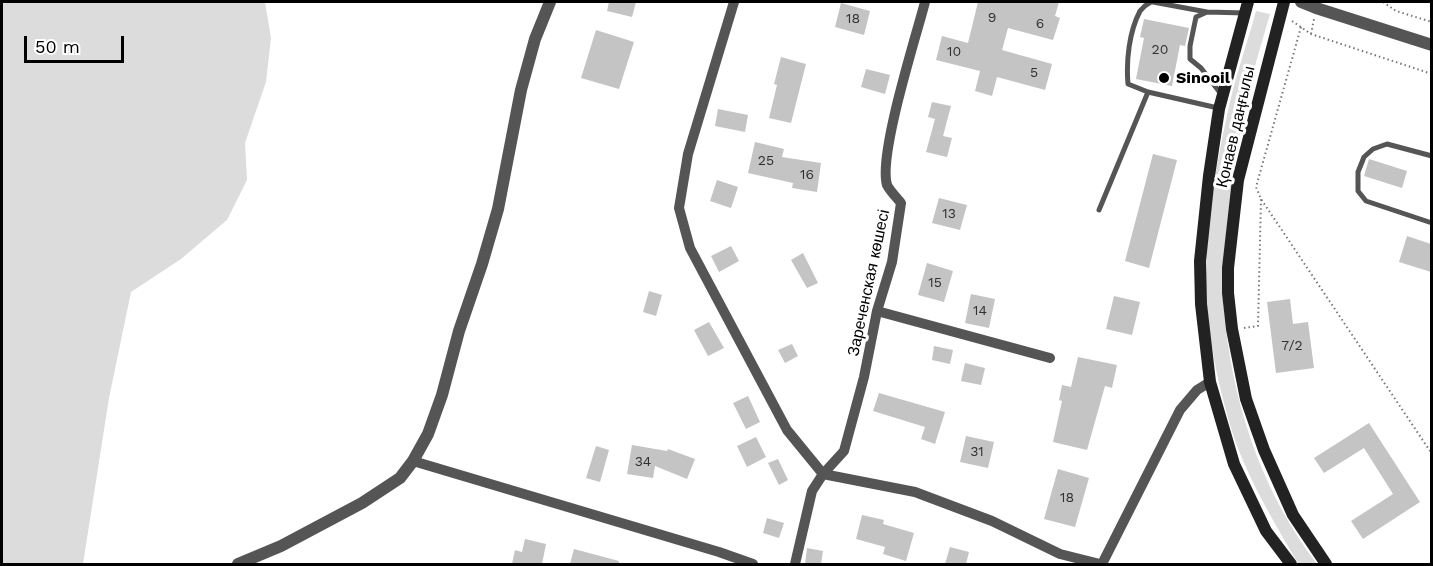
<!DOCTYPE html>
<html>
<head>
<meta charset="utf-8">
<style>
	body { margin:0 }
	#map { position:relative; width:1433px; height:566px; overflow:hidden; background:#fff; font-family:"Work Sans",sans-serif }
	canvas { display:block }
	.frame { position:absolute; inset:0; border:3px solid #000; pointer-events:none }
	.scale { position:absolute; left:24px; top:36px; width:100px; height:27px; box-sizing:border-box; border:3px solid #000; border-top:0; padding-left:8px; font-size:18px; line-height:21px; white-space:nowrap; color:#000; -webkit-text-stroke:4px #fff; paint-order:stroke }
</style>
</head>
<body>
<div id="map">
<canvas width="1433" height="566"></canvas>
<div class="frame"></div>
<div class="scale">50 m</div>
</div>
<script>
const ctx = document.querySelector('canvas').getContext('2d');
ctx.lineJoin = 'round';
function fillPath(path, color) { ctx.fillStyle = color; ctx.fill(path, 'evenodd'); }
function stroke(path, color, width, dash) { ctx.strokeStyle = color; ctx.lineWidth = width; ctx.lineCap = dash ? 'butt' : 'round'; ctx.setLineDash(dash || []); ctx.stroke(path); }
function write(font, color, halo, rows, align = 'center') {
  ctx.font = font + ' "Work Sans",sans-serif'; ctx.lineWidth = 6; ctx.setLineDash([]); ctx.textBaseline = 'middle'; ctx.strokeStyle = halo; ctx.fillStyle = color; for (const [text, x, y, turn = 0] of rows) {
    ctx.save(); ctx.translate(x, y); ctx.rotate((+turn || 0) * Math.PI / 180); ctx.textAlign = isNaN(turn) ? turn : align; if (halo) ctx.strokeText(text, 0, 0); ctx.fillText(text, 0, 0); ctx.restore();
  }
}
fillPath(new Path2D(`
	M 2,2 L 265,2 L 271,38 L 266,82 L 245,143 L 247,180 L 227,220 L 181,259 L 131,292 L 109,398 L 83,564 L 2,564 Z
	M 1256,11 L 1270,14 C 1262,42 1253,70 1247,98 C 1238,138 1233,179 1228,220 C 1226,239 1222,259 1222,279 C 1222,296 1224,312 1226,329 C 1236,414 1265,496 1317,564 L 1299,564 L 1296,560 C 1274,522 1251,484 1236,443 C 1219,393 1206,331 1206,278 C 1206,222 1216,165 1228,111 C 1235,77 1247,44 1256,11 Z`), '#dcdcdc');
fillPath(new Path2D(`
	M 609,2 L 636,2 L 632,17 L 607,11 Z
	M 978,2 L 1059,2 L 1055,16 L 1060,18 L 1053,40 L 1008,28 L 1002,50 L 1052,64 L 1045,90 L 997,77 L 992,96 L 975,91 L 980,71 L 936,60 L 942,36 L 968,43 Z
	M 841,3 L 870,11 L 864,35 L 835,27 Z
	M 1144,19 L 1189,28 L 1185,46 L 1180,45 L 1172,86 L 1136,79 L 1144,38 L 1140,37 Z
	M 596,30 L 634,42 L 619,89 L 581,78 Z
	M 781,57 L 806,64 L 791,123 L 769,118 L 777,85 L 774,84 Z
	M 866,69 L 890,75 L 885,94 L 861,87 Z
	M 932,102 L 951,106 L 943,136 L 952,138 L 947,157 L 926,152 L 935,119 L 928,117 Z
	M 718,109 L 748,115 L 745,132 L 715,126 Z
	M 755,142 L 784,149 L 782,157 L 821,163 L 817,192 L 792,188 L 793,183 L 748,173 Z
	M 1153,154 L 1177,160 L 1149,268 L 1125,261 Z
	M 1369,159 L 1407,171 L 1402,188 L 1364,176 Z
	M 717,180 L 738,187 L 731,208 L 710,201 Z
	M 939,198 L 967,205 L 960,230 L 932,223 Z
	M 1407,236 L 1431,244 L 1431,272 L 1399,262 Z
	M 731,246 L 739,261 L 719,272 L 711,256 Z
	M 803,253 L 818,283 L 807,288 L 791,260 Z
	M 927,263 L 953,271 L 944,302 L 918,295 Z
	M 649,291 L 662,295 L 656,316 L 643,312 Z
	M 971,294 L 995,299 L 989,328 L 965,323 Z
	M 1114,296 L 1140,302 L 1132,335 L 1106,329 Z
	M 1290,299 L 1293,324 L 1308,322 L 1314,368 L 1276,373 L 1267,302 Z
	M 709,322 L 724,348 L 708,356 L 694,330 Z
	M 792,344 L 798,356 L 785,363 L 778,350 Z
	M 934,346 L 953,350 L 950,364 L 932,360 Z
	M 1078,357 L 1117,365 L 1112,388 L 1105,386 L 1087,450 L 1053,442 L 1062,401 L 1059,400 L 1062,385 L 1071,387 Z
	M 965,363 L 985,368 L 981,385 L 961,381 Z
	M 879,393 L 945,412 L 935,444 L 921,439 L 925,427 L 873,411 Z
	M 748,396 L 760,422 L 746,429 L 733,403 Z
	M 1369,423 L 1420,502 L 1363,539 L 1351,521 L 1393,494 L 1364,448 L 1324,473 L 1314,458 Z
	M 966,436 L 994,442 L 988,468 L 960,462 Z
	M 756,437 L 766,457 L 747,467 L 737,446 Z
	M 632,445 L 667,451 L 668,449 L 695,459 L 687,479 L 655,466 L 653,478 L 627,474 Z
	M 596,446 L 609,450 L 600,482 L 586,478 Z
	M 778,459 L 788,480 L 779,485 L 768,463 Z
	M 1058,469 L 1089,478 L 1075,527 L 1044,519 Z
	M 862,515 L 884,520 L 883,524 L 914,533 L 906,561 L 883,554 L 885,547 L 856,539 Z
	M 767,518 L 784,523 L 779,538 L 763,533 Z
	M 525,539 L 546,544 L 542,564 L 512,564 L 515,550 L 522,552 Z
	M 950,547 L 969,552 L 966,564 L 945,564 Z
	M 807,548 L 823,551 L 821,564 L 805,564 Z
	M 574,549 L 619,561 L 619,564 L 570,564 Z`), '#c4c4c4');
stroke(new Path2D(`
	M 1383,2 L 1396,11 L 1432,22
	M 1292,21 L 1311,34 L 1432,74
	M 1301,27 L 1256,187 L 1261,199 L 1432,454
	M 1311,34 L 1314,19
	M 1244,328 L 1258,326 L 1261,199`), '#777', 2, [1.5, 3]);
stroke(new Path2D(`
	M 1151,2 C 1147,4 1143,7 1140,11 C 1129,32 1126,61 1128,84 L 1148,92 L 1218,108
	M 1153,2 L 1207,12
	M 1221,94 L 1201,68 L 1190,59 L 1190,46 L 1196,17 L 1207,12 L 1245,13
	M 1432,156 L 1387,144 L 1373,149 L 1364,157 L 1358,172 L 1358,191 L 1366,201 L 1432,223
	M 1099,210 L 1148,92`), '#555', 5);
stroke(new Path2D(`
	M 734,2 L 688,154 L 679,208 L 690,248 L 787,430 L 823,474 L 915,492 L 992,521 L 1060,554 L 1100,564
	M 877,311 L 1050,358
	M 413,461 L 719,552 L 753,564
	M 795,564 L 812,491 L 823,474 L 844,451 L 864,377 L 877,311 L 892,262 L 901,203 C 897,198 890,191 887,185 C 878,155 916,37 925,2
	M 1102,564 L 1180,410 L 1197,390 L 1210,382`), '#555', 10);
stroke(new Path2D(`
	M 1301,2 L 1316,8 L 1432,45
	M 238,564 L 281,546 L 362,503 L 400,478 L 413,461 L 428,434 L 442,395 L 459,331 L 482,264 L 498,209 L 521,90 L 535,39 L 550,2`), '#555', 12);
stroke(new Path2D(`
	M 1248,2 L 1219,109 L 1209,176 L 1200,261 L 1201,304 L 1210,382 L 1234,464 L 1266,531 L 1291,564
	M 1284,2 L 1238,180 L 1228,268 L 1228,293 L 1232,329 L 1246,399 L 1264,450 L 1293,515 L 1326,564`), '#222', 12);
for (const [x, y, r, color] of [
	[1164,78,6,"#000"]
]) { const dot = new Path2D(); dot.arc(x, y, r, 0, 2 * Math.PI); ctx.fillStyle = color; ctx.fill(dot); stroke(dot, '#fff', 2); }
write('14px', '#313131', null, [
	["9",992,18],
	["18",853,19],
	["6",1040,24],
	["20",1160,50],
	["10",954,52],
	["5",1034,73],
	["25",766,161],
	["16",807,175],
	["13",949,214],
	["15",935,283],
	["14",980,311],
	["7/2",1292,346],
	["31",977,452],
	["34",643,462],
	["18",1067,498]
]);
write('bold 16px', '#000', '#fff', [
	["Sinooil",1176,78]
], 'left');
write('16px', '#000', '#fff', [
	["Қонаев даңғылы",1236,127,-77],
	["Зареченская көшесі",869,283,-78]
]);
</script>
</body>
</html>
